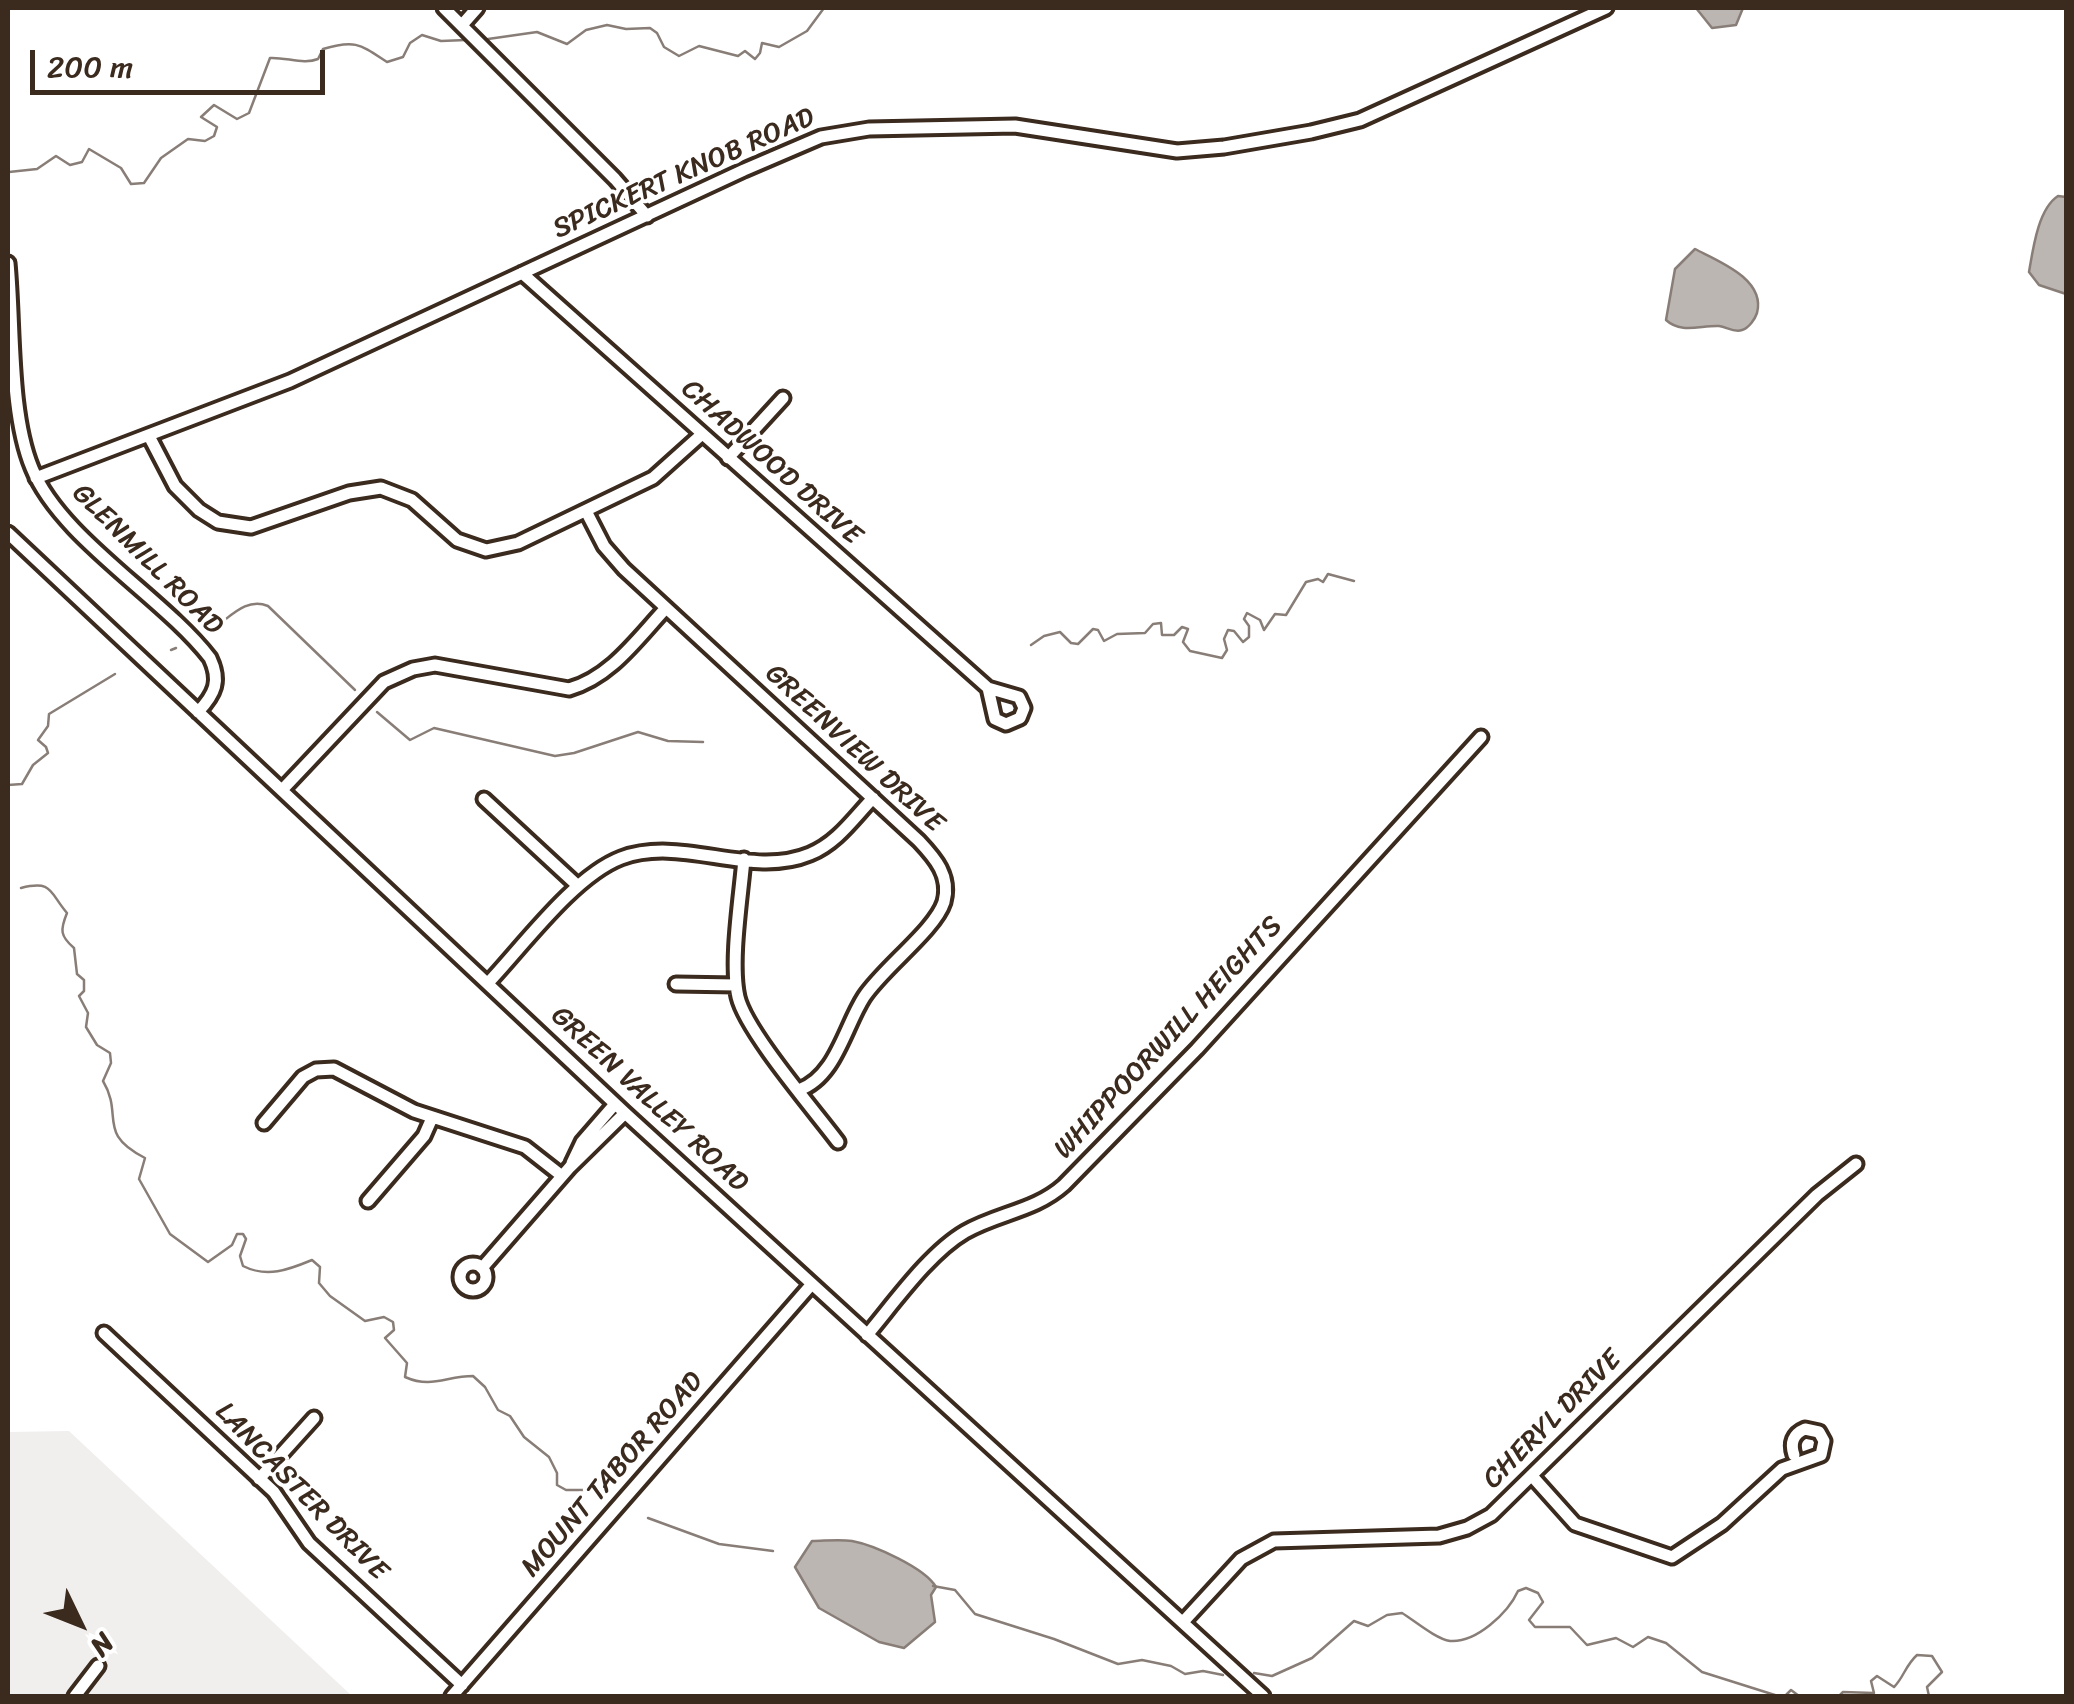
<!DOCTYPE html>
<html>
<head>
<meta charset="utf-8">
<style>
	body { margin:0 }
	#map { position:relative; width:2074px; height:1704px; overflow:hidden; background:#fff; font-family:Sriracha,sans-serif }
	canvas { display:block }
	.frame { position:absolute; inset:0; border:10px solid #3b2a1e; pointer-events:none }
	.north { position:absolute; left:30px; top:1574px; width:100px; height:100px; -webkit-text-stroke:8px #fff; paint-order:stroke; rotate:133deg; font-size:28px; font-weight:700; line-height:40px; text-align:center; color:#3b2a1e }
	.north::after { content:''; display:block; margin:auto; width:35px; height:45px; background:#3b2a1e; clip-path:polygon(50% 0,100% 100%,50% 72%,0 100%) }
	.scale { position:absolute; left:30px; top:50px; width:295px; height:45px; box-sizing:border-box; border:5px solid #3b2a1e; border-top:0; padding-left:12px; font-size:30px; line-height:35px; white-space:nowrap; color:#3b2a1e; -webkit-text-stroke:8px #fff; paint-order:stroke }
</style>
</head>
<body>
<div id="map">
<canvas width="2074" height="1704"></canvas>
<div class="frame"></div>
<div class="north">N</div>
<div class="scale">200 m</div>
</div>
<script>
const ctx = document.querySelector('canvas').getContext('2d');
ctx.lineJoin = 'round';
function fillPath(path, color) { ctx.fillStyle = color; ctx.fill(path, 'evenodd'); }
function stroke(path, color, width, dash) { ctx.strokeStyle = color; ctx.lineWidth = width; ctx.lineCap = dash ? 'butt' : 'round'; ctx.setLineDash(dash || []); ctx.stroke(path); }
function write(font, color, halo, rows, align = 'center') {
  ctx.font = font + ' Sriracha,sans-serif'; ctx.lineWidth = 8; ctx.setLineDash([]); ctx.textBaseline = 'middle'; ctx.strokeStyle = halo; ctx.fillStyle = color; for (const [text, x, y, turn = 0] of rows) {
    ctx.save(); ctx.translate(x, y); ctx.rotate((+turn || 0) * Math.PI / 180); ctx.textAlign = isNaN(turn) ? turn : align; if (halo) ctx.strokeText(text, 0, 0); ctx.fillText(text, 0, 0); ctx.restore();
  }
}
fillPath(new Path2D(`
	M 69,1431 L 352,1696 L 8,1696 L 8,1432 Z`), '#f1efee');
const water = new Path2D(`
	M 1696,8 L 1743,8 L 1736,25 L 1712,28 Z
	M 2058,196 L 2066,197 L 2066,294 L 2039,285 L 2029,272 C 2033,249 2038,209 2058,196 Z
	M 1695,249 C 1718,261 1766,279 1757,313 C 1755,319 1749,328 1742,330 C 1734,333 1727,327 1719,326 C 1701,325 1681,334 1666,320 L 1675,269 Z
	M 812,1541 C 824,1541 839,1539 852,1541 C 874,1545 925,1568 936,1587 L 931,1595 L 935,1622 L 904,1648 L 879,1642 L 819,1608 L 795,1567 Z`);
fillPath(water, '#bcb6b3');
stroke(water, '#887e77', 2.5);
stroke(new Path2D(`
	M 874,8 L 877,8
	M 488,39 L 537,32 L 567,44 L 586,30 L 607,25 L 626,29 L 650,28 L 657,33 L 664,47 L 679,56 L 699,46 L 738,56 L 745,51 L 755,59 L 760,53 L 762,43 L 779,47 L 807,31 L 824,8
	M 9,172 L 37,169 L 56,156 L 70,165 L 82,162 L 89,149 L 121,168 L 131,184 L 144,183 L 161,158 L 188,139 L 205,141 L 214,136 L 217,127 L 201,117 L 214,105 L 237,119 L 249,113 L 270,58 C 286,57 304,65 318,59 L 323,49 C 356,39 361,45 387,62 L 403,57 L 410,43 L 422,35 L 441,41 L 466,40
	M 211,630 C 230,618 245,597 268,606 L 355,690
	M 1031,645 L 1044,636 L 1060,632 L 1071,643 L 1078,644 L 1093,629 L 1098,630 L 1104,641 L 1117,634 L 1145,633 L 1153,624 L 1161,623 L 1162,635 L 1174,635 L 1182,627 L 1188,629 L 1183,642 L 1190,651 L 1222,658 L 1227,650 L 1224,639 L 1228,630 L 1234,631 L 1243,642 L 1249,637 L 1249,626 L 1244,619 L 1247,613 L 1260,620 L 1264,630 L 1275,614 L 1286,615 L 1306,582 L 1318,579 L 1323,582 L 1328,574 L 1354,581
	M 171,650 L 176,648
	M 377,712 L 410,740 L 434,728 L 555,756 L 574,753 L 638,732 L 668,741 L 703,742
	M 8,785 L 22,784 L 33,765 L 48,753 L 46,747 L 38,740 L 48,726 L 49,714 L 115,674
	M 8,812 L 8,818
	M 21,888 C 53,880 49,892 67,913 C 60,930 60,936 74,948 L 77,974 L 84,980 L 84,991 L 79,996 L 88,1013 L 86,1027 L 97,1045 L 110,1053 L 111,1063 L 103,1081 C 124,1116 96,1133 145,1158 L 139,1179 L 170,1234 L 208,1262 L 232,1245 L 237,1234 L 243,1234 L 246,1239 L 240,1256 L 243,1266 C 267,1278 288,1270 312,1260 L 320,1267 L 319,1283 L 330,1296 L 365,1321 L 384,1317 L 393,1322 L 394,1330 L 385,1338 L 407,1363 L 405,1377 C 432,1389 446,1376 473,1376 L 485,1387 L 498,1410 L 510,1416 L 524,1437 L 549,1457 L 557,1473 L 557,1485 L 566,1490 L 587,1490
	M 648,1518 L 719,1544 L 773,1551
	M 933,1586 L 955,1590 L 975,1614 L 1054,1639 L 1118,1664 L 1142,1660 L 1171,1666 L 1185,1674 L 1203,1671 L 1223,1675
	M 1254,1673 L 1272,1676 L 1312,1658 L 1354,1621 L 1368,1626 L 1387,1615 L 1402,1613 C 1415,1621 1436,1639 1450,1641 C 1476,1643 1508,1613 1518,1591 L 1526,1588 L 1538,1593 L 1543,1602 L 1529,1620 L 1535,1627 L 1570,1627 L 1587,1645 L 1616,1638 L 1633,1647 L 1648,1637 L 1666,1643 L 1702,1672 L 1778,1696
	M 1785,1696 L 1791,1690 L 1799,1696
	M 1839,1696 L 1843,1692 L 1874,1693 L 1871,1681 L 1877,1676 L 1894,1687 C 1904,1677 1905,1666 1917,1655 L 1932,1656 L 1942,1672 L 1927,1687 L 1929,1696`), '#887e77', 2.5);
const minor = new Path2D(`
	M 444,8 L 615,179 L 647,216
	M 462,25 L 477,8
	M 8,263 C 14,325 9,412 32,468 C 60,538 163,597 210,658 C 221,681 215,694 198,712
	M 522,273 L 988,688
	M 149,436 L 175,486 L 199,510 L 218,522 L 251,527 L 349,493 L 381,488 L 412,500 L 457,540 L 486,550 L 518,543 L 653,478 L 701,435
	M 728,458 L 783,398
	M 36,478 L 290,381 L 744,170 L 821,137 L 869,129 L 1015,126 L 1177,151 L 1224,147 L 1311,132 L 1360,120 L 1606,8
	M 586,511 L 604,546 L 624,569 L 919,841 C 935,858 951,876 944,902 C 935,930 883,968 864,997 C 845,1026 836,1077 799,1090
	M 8,533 L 625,1113 L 1263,1696
	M 988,688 L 1019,697 L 1024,708 L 1020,718 L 1006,724 L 995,719 Z
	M 282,790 L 384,682 L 413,669 L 435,665 L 569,689 C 611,677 637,639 666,608
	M 484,799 L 578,886
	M 744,859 C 741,896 730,962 738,997 C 746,1031 814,1110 838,1142
	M 488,983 C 523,946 574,876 621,858 C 682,835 750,879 810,854 C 837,843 853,819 873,798
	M 676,984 L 736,985
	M 264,1123 L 303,1077 L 316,1070 L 334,1069 L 414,1111 L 525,1147 L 562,1176
	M 572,1163 L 582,1142 L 615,1104
	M 368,1201 L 424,1136 L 432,1118
	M460 1277a13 13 0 1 1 26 0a13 13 0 1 1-26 0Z
	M 482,1268 L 570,1167 L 625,1113
	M 104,1333 L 274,1492 L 309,1543 L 462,1685
	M 867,1335 C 894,1303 929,1253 965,1232 C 998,1213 1035,1211 1064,1185 L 1197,1049 L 1481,737
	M 1532,1476 L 1575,1524 L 1672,1557 L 1722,1524 L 1782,1469 L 1821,1455 L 1824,1441 L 1819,1432 L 1805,1429 C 1793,1434 1790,1443 1794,1455
	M 259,1479 L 314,1418
	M 1183,1622 L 1241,1559 L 1274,1541 L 1439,1536 L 1467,1528 L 1491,1515 L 1817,1195 L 1856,1164
	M 75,1696 L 98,1666
	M 452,1696 L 811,1285`);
stroke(minor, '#3b2a1e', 19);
stroke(minor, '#fff', 11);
write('28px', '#3b2a1e', '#fff', [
	["SPICKERT KNOB ROAD",684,174,-24],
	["CHADWOOD DRIVE",771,463,42],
	["GLENMILL ROAD",147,560,45],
	["GREENVIEW DRIVE",854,749,43],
	["WHIPPOORWILL HEIGHTS",1169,1038,-47],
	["GREEN VALLEY ROAD",649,1100,43],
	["CHERYL DRIVE",1553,1420,-45],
	["MOUNT TABOR ROAD",613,1475,-49],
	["LANCASTER DRIVE",301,1492,46]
]);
</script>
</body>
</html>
